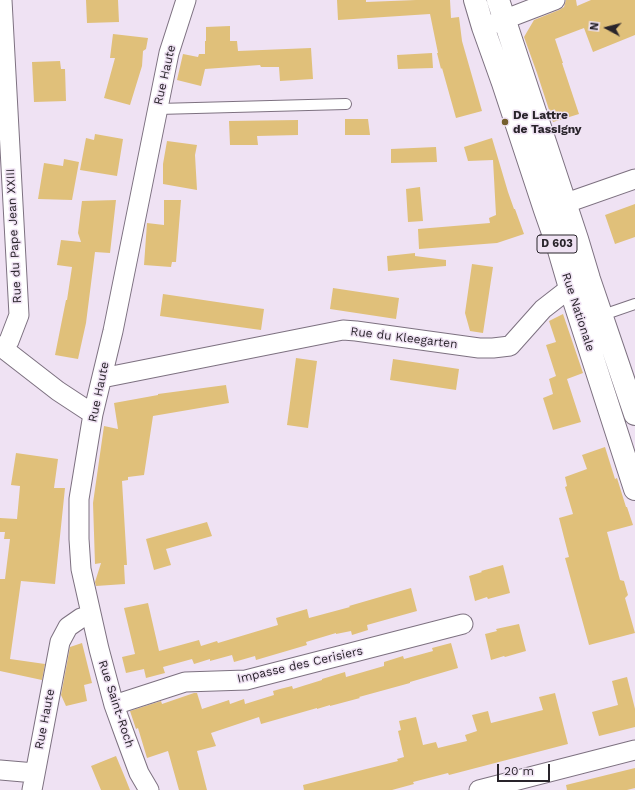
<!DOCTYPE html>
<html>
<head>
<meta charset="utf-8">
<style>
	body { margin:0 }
	#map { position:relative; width:635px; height:790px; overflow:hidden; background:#efe2f3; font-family:"Work Sans",sans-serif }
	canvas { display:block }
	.north { position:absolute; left:587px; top:8px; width:40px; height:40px; -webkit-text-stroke:3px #efe2f3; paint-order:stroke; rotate:277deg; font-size:11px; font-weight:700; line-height:16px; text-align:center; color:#29242b }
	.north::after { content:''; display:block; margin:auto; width:14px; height:18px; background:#29242b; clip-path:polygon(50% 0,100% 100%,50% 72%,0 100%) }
	.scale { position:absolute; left:497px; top:764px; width:53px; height:18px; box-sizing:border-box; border:2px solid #29242b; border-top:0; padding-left:5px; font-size:12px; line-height:14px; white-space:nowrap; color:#29242b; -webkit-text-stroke:3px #efe2f3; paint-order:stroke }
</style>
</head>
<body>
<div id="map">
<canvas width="635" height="790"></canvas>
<div class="north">N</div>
<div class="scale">20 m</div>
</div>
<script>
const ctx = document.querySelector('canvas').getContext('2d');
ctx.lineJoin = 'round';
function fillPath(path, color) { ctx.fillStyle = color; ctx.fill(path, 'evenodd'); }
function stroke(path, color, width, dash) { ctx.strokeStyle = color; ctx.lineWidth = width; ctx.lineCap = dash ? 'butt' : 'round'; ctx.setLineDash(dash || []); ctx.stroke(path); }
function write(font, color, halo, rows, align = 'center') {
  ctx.font = font + ' "Work Sans",sans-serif'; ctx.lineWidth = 3; ctx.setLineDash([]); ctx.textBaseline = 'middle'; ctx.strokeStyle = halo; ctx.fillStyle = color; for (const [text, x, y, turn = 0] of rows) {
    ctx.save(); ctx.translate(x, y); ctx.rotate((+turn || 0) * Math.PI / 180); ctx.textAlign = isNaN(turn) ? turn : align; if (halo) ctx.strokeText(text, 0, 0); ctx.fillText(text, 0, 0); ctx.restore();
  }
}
fillPath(new Path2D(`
	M 86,0 L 118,0 L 119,22 L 87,23 Z
	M 337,0 L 366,0 L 366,2 L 416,0 L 450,0 L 451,18 L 459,17 L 462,41 L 482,111 L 456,118 L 442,68 L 441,69 L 437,53 L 438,53 L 430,14 L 338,20 Z
	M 566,0 L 576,0 L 577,6 L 591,0 L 635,0 L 635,35 L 593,52 L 584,28 L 555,39 L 563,63 L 562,63 L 579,114 L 553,122 L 537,73 L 524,37 L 534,20 L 559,10 L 564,7 Z
	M 230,26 L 230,41 L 237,41 L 238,51 L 311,48 L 313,79 L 280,81 L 279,67 L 261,67 L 260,65 L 205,69 L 201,86 L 177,80 L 183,54 L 198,57 L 199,54 L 205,54 L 205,41 L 206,41 L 206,27 Z
	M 113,34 L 148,38 L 146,49 L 143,51 L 142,66 L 130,105 L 104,98 L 115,58 L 110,58 Z
	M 432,53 L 433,68 L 398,69 L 397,55 Z
	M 60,61 L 61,69 L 65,69 L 66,101 L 34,102 L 32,62 Z
	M 345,119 L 368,119 L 370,135 L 345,135 Z
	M 298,120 L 298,135 L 257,136 L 258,145 L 230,145 L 229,121 Z
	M 95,134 L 123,139 L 117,176 L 80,170 L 86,138 L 94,140 Z
	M 492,138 L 508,192 L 514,209 L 515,209 L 524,234 L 497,243 L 419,249 L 418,229 L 490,223 L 489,218 L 496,215 L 493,160 L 468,161 L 464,147 Z
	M 167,141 L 197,145 L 195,155 L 197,190 L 163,184 L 163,164 Z
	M 436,147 L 437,162 L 391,163 L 391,149 Z
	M 64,159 L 79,162 L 72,200 L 38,199 L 44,163 L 63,166 Z
	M 420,187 L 423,221 L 408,222 L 406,189 Z
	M 116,200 L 110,253 L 95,252 L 86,323 L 78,359 L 55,355 L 66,300 L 67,300 L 72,267 L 57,265 L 61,240 L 81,242 L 78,233 L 82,201 Z
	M 164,200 L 181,200 L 176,262 L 172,262 L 171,267 L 144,265 L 147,223 L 164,225 Z
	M 635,204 L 635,237 L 615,244 L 605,215 Z
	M 415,253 L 415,256 L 446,260 L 446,266 L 388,271 L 387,256 Z
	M 472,264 L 493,267 L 483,333 L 470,331 L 465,313 Z
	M 333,288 L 399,298 L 396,319 L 330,309 Z
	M 163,294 L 264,309 L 261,330 L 160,316 Z
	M 563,314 L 583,373 L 567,379 L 581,422 L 553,430 L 543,398 L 553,394 L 549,379 L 556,376 L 546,345 L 556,342 L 549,321 Z
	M 296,358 L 317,361 L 308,428 L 287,425 Z
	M 393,359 L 459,369 L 456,390 L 390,380 Z
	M 226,385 L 229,403 L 153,416 L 144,475 L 128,477 L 128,480 L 122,481 L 127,565 L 124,565 L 125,584 L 96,586 L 95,582 L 101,563 L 95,564 L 93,503 L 104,426 L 118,429 L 114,403 L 158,395 L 158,394 Z
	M 605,447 L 615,479 L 617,478 L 626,507 L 627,507 L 633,525 L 607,532 L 620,580 L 624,581 L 628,595 L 625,598 L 635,633 L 589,645 L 565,558 L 569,557 L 559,518 L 573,514 L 565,487 L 567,486 L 565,477 L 587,469 L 582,455 Z
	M 16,453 L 58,459 L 54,488 L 65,488 L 55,584 L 21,581 L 10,659 L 45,664 L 42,680 L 0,671 L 0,579 L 5,579 L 10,539 L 4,539 L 5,532 L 0,532 L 0,518 L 17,519 L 20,486 L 11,485 Z
	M 207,522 L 212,536 L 166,549 L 171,565 L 154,570 L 146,539 Z
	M 503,565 L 510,593 L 488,599 L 487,597 L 475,601 L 469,576 L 482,572 L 481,571 Z
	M 411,588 L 417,611 L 367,625 L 368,630 L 352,635 L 351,631 L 336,634 L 336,633 L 306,642 L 307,645 L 256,660 L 255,656 L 234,662 L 232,655 L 210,661 L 210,659 L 194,664 L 192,659 L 163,667 L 165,673 L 146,678 L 144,669 L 126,673 L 122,657 L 135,654 L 124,608 L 148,603 L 159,651 L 199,640 L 201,646 L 217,641 L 218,643 L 278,625 L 276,618 L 307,609 L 309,618 L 350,607 L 349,606 Z
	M 519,624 L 526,651 L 505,657 L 504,656 L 491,660 L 485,634 L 497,631 L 496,629 Z
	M 82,643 L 92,683 L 84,685 L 87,701 L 66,706 L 61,695 L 70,647 Z
	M 451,643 L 458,668 L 410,682 L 410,683 L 359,697 L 360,698 L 330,706 L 330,705 L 317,709 L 317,708 L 261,724 L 259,717 L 211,733 L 216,746 L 197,751 L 207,790 L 179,790 L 168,751 L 147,758 L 138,728 L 136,729 L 130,711 L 161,701 L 162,704 L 194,693 L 197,693 L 202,709 L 229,700 L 230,704 L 244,699 L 245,704 L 274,695 L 273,691 L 280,689 L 292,686 L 293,689 L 322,680 L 322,679 L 345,672 L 346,677 L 384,666 L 384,662 L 403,656 L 404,659 L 433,651 L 432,648 Z
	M 627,677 L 635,709 L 635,727 L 599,736 L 592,712 L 618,705 L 612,681 Z
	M 555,693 L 568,744 L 449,775 L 448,773 L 413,782 L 414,784 L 392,790 L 304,790 L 303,785 L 398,761 L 397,759 L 404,757 L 398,731 L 401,730 L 399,721 L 416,717 L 423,745 L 436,742 L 438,748 L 467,741 L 465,735 L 477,731 L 472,715 L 488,711 L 491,723 L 543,710 L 539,697 Z
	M 116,756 L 126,780 L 130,790 L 101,790 L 91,766 Z
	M 635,768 L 635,788 L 627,790 L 567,790 L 566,785 Z`), '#e0c07a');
const service = new Path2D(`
	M 158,109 L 346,104
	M 600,316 L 635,304`);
const minor = new Path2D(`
	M 2,0 L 19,315 L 9,341 L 4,349
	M 490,25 L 555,0
	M 552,208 L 635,179
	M 0,346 L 58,391 L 93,414
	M 102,378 L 343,330 L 356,331 L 479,348 L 493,348 L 510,346 L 543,309 L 570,288 L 583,283
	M 114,705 L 185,682 L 246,680 L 463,624
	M 0,770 L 35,773
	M 32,790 L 60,642 L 68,627 L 81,618 L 91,615
	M 149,790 L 139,773 L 126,738 L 114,705 L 99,649 L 81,569 L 79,539 L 79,499 L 93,414 L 113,331 L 169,53 L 186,0
	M 479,790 L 635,750`);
const primary = new Path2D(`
	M 475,0 L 483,27 L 503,83 L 545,210 L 558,247 L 570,288 L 635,489
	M 498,0 L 577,239 L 589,279 L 635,414`);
stroke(service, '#7d7180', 12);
stroke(minor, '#7d7180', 21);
stroke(primary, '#7d7180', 24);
stroke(service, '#fff', 10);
stroke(minor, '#fff', 19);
stroke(primary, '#fff', 22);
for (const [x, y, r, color] of [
	[505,122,4,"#755f2f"]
]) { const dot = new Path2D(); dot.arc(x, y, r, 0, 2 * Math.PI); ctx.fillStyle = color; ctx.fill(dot); stroke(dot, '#efe2f3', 1.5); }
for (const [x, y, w] of [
	[557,244,40]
]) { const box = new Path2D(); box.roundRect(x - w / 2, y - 9, w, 18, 3); ctx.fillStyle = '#efe2f3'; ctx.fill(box); stroke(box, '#29242b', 1); }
write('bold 11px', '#29242b', null, [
	["D 603",557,244]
]);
write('12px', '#29242b', '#efe2f3', [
	["Rue Haute",165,75,-77],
	["Rue du Pape Jean XXIII",14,236,-93],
	["Rue Nationale",578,312,72],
	["Rue du Kleegarten",404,338,7],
	["Rue Haute",99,392,-78],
	["Impasse des Cerisiers",300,665,-13],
	["Rue Saint-Roch",116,704,72],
	["Rue Haute",45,719,-79]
]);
write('bold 12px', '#29242b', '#efe2f3', [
	["De Lattre",513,115],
	["de Tassigny",513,129]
], 'left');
</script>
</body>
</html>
